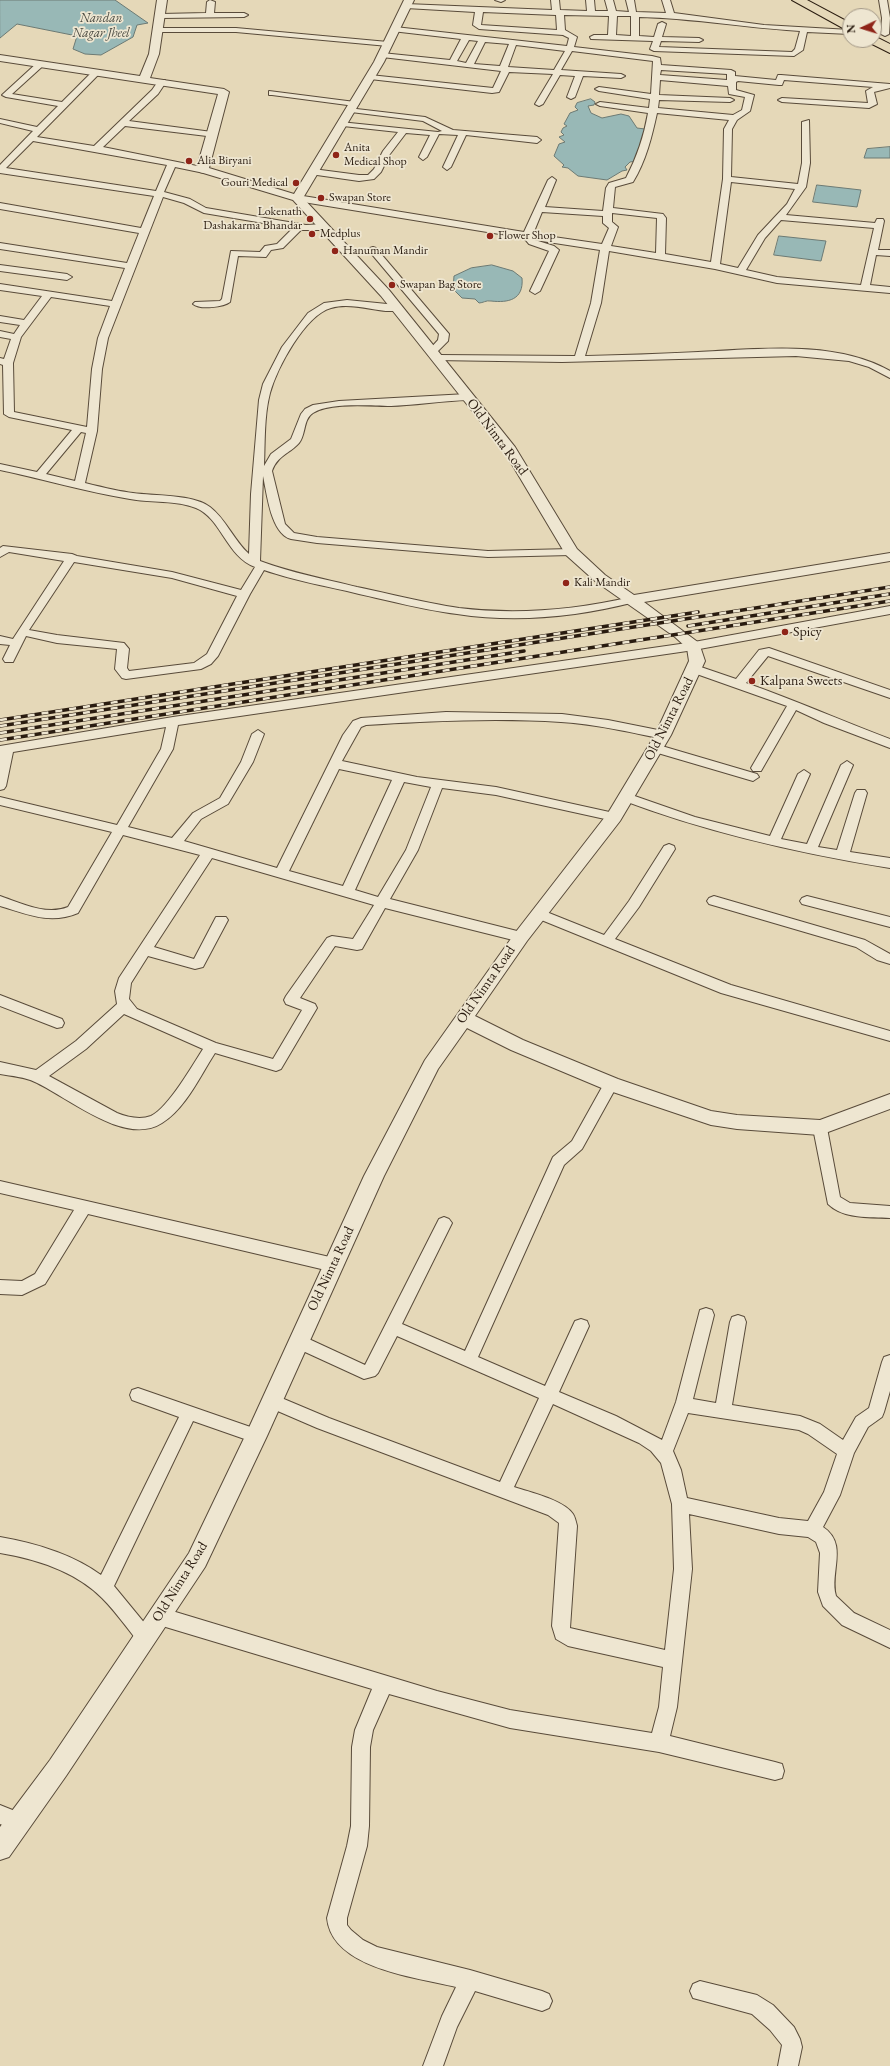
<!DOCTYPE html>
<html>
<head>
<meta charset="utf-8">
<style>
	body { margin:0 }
	#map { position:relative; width:890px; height:2066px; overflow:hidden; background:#e5d8b8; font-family:"EB Garamond",serif }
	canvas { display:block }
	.north { position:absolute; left:842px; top:8px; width:40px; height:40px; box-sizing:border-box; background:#eee6d1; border:1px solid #a09584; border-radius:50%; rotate:266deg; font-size:11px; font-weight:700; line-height:16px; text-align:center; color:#2a1c10 }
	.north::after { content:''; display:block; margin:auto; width:14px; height:18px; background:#8f2418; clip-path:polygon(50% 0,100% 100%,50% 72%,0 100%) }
</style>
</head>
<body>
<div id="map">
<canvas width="890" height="2066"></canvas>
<div class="north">N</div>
</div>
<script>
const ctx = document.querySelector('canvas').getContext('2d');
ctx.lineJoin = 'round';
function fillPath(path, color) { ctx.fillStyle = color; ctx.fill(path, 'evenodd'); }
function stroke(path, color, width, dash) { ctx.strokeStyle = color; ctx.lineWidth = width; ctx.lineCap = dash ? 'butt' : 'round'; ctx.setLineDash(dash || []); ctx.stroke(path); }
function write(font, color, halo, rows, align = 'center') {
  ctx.font = font + ' "EB Garamond",serif'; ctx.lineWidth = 3.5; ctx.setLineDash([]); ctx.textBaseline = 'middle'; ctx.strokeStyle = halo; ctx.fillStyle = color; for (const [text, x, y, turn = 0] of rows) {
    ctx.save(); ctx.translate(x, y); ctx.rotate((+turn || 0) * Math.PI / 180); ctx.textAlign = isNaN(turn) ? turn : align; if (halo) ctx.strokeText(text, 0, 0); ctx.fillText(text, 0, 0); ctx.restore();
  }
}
const water = new Path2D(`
	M 0,0 L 115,0 L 148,23 L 137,25 L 133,37 L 101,55 L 85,54 L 73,49 L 77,36 L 17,24 L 0,38 Z
	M 591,99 L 595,102 L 594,105 L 588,106 L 591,113 L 602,118 L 621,114 L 629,116 L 637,128 L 645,129 L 637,161 L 630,162 L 625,167 L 627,170 L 622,171 L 607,180 L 578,176 L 568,168 L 562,167 L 564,165 L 554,156 L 559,144 L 565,142 L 559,137 L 564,135 L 561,132 L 563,128 L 567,126 L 564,124 L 570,113 L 578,110 L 575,107 L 577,103 Z
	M 890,147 L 890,158 L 864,158 L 867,149 Z
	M 817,185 L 861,190 L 857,207 L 813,202 Z
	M 779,236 L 826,241 L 821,261 L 774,255 Z
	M 492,265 L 513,271 L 522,278 C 524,300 508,303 491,301 C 486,300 483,303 479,303 L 475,299 L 462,298 L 453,289 L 454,276 L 471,268 Z`);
fillPath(water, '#98b8b6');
stroke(water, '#6c7a74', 1);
const minor = new Path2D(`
	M 210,0 L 215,2 L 214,13 L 244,13 L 248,15 L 244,17 L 161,18 L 157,16 L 161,14 L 206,13 L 207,2 Z
	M 495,0 L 505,0 L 501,2 Z
	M 551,0 L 559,0 L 560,10 L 587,11 L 586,0 L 594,0 L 595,11 L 608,11 L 605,0 L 613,0 L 616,11 L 629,12 L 626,0 L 634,0 L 636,12 L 666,13 L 662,0 L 670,0 L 674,13 L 764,25 L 850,30 L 850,34 L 807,32 L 803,50 L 794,56 L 654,51 L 650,49 L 653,41 L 591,39 L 590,37 L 594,35 L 608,35 L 609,16 L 564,15 L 565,30 L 577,37 L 574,47 L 652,56 L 660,58 L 661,65 L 731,70 L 735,72 L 735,76 L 776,80 L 778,75 L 781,75 L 890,84 L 890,88 L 874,92 L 877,104 L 869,108 L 782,102 L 778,100 L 782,98 L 868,103 L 866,91 L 873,87 L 784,80 L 782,85 L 779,85 L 738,81 L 736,82 L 736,90 L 754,95 L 750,111 L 737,120 L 732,129 L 731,177 L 798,184 L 802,163 L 802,122 L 809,120 L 810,163 L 806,187 L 786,215 L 875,223 L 877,219 L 883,219 L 884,221 L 878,250 L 890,250 L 890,256 L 876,255 L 870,285 L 890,287 L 890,293 L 777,283 L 715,269 L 609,251 L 601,303 L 585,356 C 622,355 660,354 698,352 C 758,349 836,340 890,371 L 890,378 L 869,367 L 849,361 L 796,356 L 562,362 L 435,360 L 435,356 L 438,355 L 575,356 L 591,303 L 600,250 L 535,240 L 554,246 L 559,250 L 540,291 L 535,294 L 530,291 L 549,251 L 529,244 L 524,238 L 297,201 L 293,198 L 297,195 L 524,232 L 548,180 L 552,177 L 556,180 L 545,207 L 603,211 L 606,188 L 609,183 L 626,178 C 637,157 644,136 648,113 L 600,106 L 596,104 L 600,102 L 649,108 L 650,99 L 599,91 L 595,89 L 599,87 L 651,94 L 653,61 L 572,51 L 561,70 L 621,74 L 625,76 L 621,78 L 583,76 L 575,97 L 571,99 L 567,97 L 575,76 L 560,75 L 543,104 L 539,106 L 535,104 L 553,74 L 509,72 L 499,92 L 492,93 L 370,79 L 366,77 L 370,75 L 493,88 L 501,71 L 382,57 L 378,55 L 382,53 L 450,60 L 461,39 L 392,31 L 391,29 L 395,27 L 567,46 L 569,38 L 563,35 L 479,29 L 473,25 L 475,12 L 406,8 L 402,6 L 406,4 L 552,10 ZM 483,12 L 556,15 L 557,30 L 481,25 ZM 617,16 L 631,16 L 631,36 L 616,35 ZM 639,17 C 693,18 746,28 800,31 L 795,49 L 792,52 L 659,47 L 661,41 L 699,42 L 703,40 L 699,38 L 662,37 L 666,24 L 662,22 L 658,24 L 654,37 L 639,36 ZM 469,40 L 478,41 L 466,63 L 457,61 ZM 485,42 L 509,44 L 500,66 L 474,64 ZM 516,45 L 565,51 L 554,70 L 508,67 ZM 661,70 L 727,74 L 727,80 L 660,75 ZM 660,80 L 728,86 L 729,94 L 745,97 L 742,110 L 733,115 L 658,108 L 659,100 L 730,102 L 734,100 L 730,98 L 659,95 ZM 657,113 L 729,120 L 724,129 L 723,179 L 711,262 L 665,254 L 666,218 L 663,214 L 613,208 L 615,187 L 633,182 C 646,161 652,136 657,113 ZM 731,182 L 795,189 L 787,204 L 758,235 L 738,268 L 720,264 ZM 542,212 L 603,216 L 603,223 L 609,228 L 602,244 L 533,234 ZM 612,213 L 657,218 L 656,253 L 611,246 L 618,227 L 612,222 ZM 781,220 L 874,228 L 861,285 L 777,277 L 746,270 L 765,238 Z
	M 879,0 L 887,0 L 890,18 L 889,34 L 885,36 L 881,34 L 882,18 Z
	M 155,28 L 236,28 L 388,42 L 392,44 L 388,46 L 236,32 L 155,32 Z
	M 38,62 L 45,64 L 12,94 L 62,102 L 94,70 L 101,72 L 37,137 L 94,146 L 152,90 L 159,80 L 165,80 L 166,82 L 158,94 L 129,121 L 212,132 L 216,135 L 215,137 L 125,126 L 103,147 L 207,168 L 207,172 L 204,173 L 175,167 L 164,192 L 190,199 L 206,208 L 306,225 L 325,224 L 329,227 L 325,230 L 301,230 L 283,248 L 271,250 L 266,257 L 238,256 L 230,302 C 224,307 200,310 193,304 L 195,302 L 220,301 L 222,299 L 231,251 L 260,252 L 265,246 L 277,244 L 293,228 L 204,213 L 184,203 L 163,197 L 108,338 L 102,369 L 97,431 L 85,483 C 101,487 117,491 133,493 C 154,496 193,494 210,507 C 226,519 234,541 249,554 L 251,494 L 259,400 L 263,384 L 282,347 L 308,313 L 324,303 L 347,300 L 397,305 L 402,308 L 400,310 C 382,315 354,301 331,308 C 305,315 277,368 270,393 C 264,416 265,442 264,466 L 271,454 L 291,439 L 301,414 L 305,409 L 313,405 L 339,401 L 467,394 L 472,397 L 467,400 C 442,401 416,405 391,406 C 370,406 330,402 313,413 C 303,419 306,435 299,443 C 289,454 277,456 272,471 L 285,524 L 294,533 L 317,537 L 488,551 L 571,549 L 577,552 L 571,555 L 488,557 L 317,543 L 291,539 C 271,534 267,494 263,476 L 260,561 C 292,573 325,579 357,587 C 391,594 425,603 459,608 C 516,615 575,610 631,597 L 637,600 L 635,602 C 577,617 516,623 457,614 C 424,610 391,601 359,594 C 327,586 295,581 264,570 L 250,594 L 218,656 L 211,664 L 201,669 L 126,679 L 122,678 L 115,669 L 117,649 L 57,643 L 26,636 L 13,662 L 5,662 L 3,659 L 10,645 L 0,644 L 0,636 L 13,639 L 64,561 L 9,552 L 0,557 L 0,548 L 3,546 L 72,554 L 77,556 L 172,572 L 241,590 L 255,567 C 227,557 221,518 196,508 C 176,500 151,503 130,499 C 86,492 43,479 0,470 L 0,464 L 37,472 L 72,430 L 9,417 L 4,414 L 3,365 L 0,364 L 0,358 L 4,359 L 11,339 L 0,337 L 0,331 L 14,334 L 20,325 L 0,322 L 0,316 L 24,320 L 42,296 L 0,290 L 0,284 L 112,301 L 125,268 L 0,249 L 0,243 L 127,263 L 139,233 L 0,209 L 0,203 L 141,228 L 154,196 L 0,173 L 0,165 L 33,131 L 0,123 L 0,119 L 37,127 L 58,106 L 6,97 L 2,95 ZM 33,141 L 167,165 L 156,191 L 6,168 ZM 51,297 L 110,306 L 98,338 L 92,369 L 87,427 L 14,412 L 13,363 L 21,337 ZM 81,432 L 86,433 L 75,481 L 46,474 ZM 74,562 L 172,578 L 237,596 L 207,654 L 194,663 L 129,671 L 127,668 L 129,649 L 124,643 L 57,635 L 29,630 Z
	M 269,91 L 355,102 L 359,104 L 355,106 L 272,95 L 269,95 Z
	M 348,108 L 425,117 L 453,130 L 537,137 L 541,140 L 537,143 L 466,135 L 451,167 L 447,170 L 443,167 L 458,135 L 439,134 L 427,157 L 423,160 L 419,157 L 430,135 L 406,133 L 390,154 L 381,172 L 374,179 L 359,181 L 310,174 L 309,172 L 313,169 L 359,175 L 368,175 L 374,169 L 383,151 L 398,132 L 343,126 L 339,124 L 340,122 L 438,132 L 442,131 L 423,121 L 351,112 L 347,110 Z
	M 373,247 L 376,248 L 449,334 L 448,341 L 436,353 L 430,353 L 428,351 L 438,340 L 439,334 L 370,252 L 370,248 Z
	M 0,265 L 67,274 L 72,277 L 67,280 L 0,271 Z
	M 890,606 L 890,614 L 694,650 L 178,725 L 173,749 L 128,827 L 172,838 L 193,813 L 220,798 L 241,762 L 252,734 L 258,730 L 264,734 L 253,762 L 228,804 L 201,819 L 184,841 L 277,868 L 343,735 L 353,721 L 361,718 L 446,712 L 562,714 L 608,720 L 663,731 L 669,735 L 663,739 C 629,732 595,724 561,722 C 496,718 431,721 366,725 L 361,727 L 342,761 L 417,777 L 496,787 L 614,813 L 618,814 L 620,817 L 618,820 L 614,821 L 496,795 L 442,788 L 418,850 L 390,899 L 521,932 L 526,934 L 528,937 L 526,940 L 521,942 L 385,908 L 362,949 L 357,950 L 335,946 L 300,998 L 315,1004 L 317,1008 L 281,1069 L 276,1071 L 215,1053 C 200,1076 186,1108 162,1123 C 125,1147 68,1097 35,1082 C 25,1077 12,1076 0,1074 L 0,1062 L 36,1070 L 76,1041 L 117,1004 L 115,991 L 119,978 L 200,855 L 123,835 L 78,913 C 50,925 27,914 0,906 L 0,896 C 21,903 46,916 68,907 L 112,832 L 0,805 L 0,797 L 117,825 L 161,749 L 166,727 L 13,752 L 6,786 L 4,789 L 0,790 L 0,746 L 173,717 L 694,642 ZM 339,769 L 392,780 L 343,886 L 289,871 ZM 404,782 L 431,787 L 406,850 L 378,897 L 355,890 ZM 212,858 L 374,905 L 353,939 L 332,936 L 327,938 L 286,996 L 284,1000 L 286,1004 L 302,1010 L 273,1059 L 216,1043 L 137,1009 L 129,999 L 131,983 L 148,956 L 195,969 L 203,967 L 228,920 L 226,917 L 216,917 L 194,959 L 154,947 ZM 124,1014 L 203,1049 C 192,1066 168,1108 151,1116 C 140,1120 127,1117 117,1113 L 49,1076 L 86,1049 Z
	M 769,648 L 890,690 L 890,698 L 768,656 L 746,683 C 795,700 842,721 890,739 L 890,748 L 824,723 L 796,710 L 761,771 L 753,771 L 751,768 L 787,706 L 691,672 L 689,669 L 695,665 L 736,679 L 759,650 Z
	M 655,744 L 757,774 L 759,777 L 753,781 L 651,751 L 649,748 L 651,745 Z
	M 847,761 L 853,765 L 818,847 L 837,850 L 855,793 L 857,790 L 865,790 L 867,793 L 850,852 L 890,858 L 890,868 C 798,853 709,833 622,800 L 620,797 L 622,794 L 626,793 L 695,817 L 770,836 L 798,774 L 804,770 L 810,774 L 781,839 L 807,844 L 841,765 Z
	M 669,844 L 674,846 L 675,849 L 639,907 L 615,939 L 731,985 L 890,1031 L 890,1041 L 721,993 L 534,917 L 532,914 L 534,911 L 539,909 L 604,935 L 629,901 L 664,846 Z
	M 714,896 L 865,940 L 890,954 L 890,964 L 877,960 L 856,947 L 709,904 L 707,901 L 709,898 Z
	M 807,896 L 890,917 L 890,927 L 802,904 L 800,901 L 802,898 Z
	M 0,995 L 62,1019 L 64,1023 L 62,1027 L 57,1028 L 0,1006 Z
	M 611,1078 L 616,1080 L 618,1084 L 582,1149 L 564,1165 L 478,1357 L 545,1386 L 575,1321 L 581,1319 L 587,1321 L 589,1326 L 559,1392 L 616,1416 L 662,1440 L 676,1402 L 700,1310 L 706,1308 L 712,1310 L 714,1315 L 693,1399 L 716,1403 L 730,1322 L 732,1317 L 738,1315 L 744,1317 L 746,1322 L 732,1405 L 800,1416 L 820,1424 L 843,1440 L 856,1417 L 869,1408 L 882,1362 L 884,1357 L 890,1355 L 890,1391 L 884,1412 L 882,1417 L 868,1427 L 854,1453 L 840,1495 L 823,1527 C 849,1544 829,1573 836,1596 L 854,1613 L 890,1630 L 890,1648 L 842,1625 L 823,1606 L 818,1592 L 820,1553 L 816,1542 L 808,1537 L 779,1534 L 689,1514 L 692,1569 L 677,1707 L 670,1736 L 775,1762 L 782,1764 L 784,1771 L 782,1778 L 775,1780 L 659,1752 L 510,1728 L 389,1694 L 373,1730 L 370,1747 L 369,1826 L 367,1846 L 347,1918 L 347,1925 L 351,1930 L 363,1940 L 377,1947 L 470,1970 L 542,1991 L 549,1994 L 552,2001 L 549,2008 L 542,2011 L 475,1991 L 457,2027 L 443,2066 L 423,2066 L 442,2016 L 456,1987 C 416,1977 332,1969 327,1918 L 347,1846 L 351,1826 L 352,1747 L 355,1730 L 372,1689 L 159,1625 L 153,1622 L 150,1616 L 153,1610 L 159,1607 L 437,1691 L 510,1710 L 652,1733 L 659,1707 L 663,1667 L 568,1646 L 556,1639 L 552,1626 L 559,1523 L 548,1515 L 317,1428 L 266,1406 L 264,1401 L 266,1396 L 272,1394 L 329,1418 L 500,1482 L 539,1398 L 397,1336 L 378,1373 L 375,1376 L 364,1379 L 292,1346 L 290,1341 L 292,1336 L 298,1334 L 365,1365 L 439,1219 L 444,1217 L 449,1219 L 452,1223 L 402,1324 L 465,1351 L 553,1157 L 572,1141 L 606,1080 ZM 553,1404 L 639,1443 L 651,1451 L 661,1463 L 672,1504 L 674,1569 L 665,1650 L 570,1628 L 577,1526 C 576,1522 575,1517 573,1514 C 564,1500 529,1492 514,1487 ZM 688,1413 L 799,1430 L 808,1434 L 837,1454 L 824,1492 L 808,1521 L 779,1518 L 687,1498 L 681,1470 L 673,1451 Z
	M 820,1122 L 825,1124 L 827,1128 L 840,1197 L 850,1203 L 890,1206 L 890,1218 C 870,1217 843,1219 828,1204 L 813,1128 L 815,1124 Z
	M 0,1181 L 334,1258 L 339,1260 L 342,1265 L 339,1270 L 334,1272 L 88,1214 L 45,1284 L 22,1295 L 0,1294 L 0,1280 L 22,1281 L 35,1274 L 74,1210 L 0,1193 Z
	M 138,1388 L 262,1431 L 264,1436 L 262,1441 L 256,1443 L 193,1421 L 114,1586 L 151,1631 L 154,1637 L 151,1643 L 145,1646 L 139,1643 C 127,1628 116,1612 102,1598 C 75,1571 36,1559 0,1553 L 0,1537 C 35,1543 72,1554 101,1575 L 179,1417 L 132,1400 L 130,1395 L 132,1390 Z
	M 0,1805 L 25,1815 L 27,1822 L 25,1829 L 18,1831 L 0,1824 Z
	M 700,1981 L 757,1995 L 773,2005 L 794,2027 L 800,2039 L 802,2047 L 798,2066 L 778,2066 L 782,2045 L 770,2030 L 752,2014 L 693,1998 L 690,1991 L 693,1984 Z`);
const tertiary = new Path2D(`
	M 157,0 L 167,0 L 159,54 L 150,78 L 224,89 L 229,92 L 209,168 L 294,194 L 374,62 L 404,0 L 414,0 L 384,62 L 303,198 L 389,290 L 515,447 L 577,549 L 605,575 L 634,595 L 890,553 L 890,561 L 644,602 L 699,643 L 705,661 L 671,735 L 620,821 L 527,941 L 475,1016 L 523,1040 L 618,1079 L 711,1111 L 737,1115 L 820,1120 L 890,1094 L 890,1109 L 820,1135 L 737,1129 L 711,1125 L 604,1089 L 511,1050 L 467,1028 L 438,1069 L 384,1176 L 267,1436 L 205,1567 L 66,1776 L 9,1857 L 0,1860 L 0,1827 L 50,1760 L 189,1553 L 247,1432 L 364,1176 L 425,1060 L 515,933 L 608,813 L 655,735 L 689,661 L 687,648 L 675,637 L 595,581 L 566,555 L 504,451 L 381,296 L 293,200 L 200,172 L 197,167 L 218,94 L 0,61 L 0,55 L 140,76 L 149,54 Z`);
const primary = new Path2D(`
	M 792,0 L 807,0 L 850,23 L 850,32 Z
	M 874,36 L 890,44 L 890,53 L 870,43 L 868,40 L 874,40 Z`);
stroke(minor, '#594b3a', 2);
stroke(tertiary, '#594b3a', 2);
stroke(primary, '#2a1c10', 2);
fillPath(minor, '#eee6d1');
fillPath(tertiary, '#eee6d1');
fillPath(primary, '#e5d8b8');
const rail = new Path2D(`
	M 688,626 L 890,594
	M 0,720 L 698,612
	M 0,726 L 890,587
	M 0,733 L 524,651
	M 0,740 L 890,601`);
stroke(rail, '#2a1c10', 3.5);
stroke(rail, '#eee6d1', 2.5, [7]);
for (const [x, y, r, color] of [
	[336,155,4,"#8f2418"],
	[189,161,4,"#8f2418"],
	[296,183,4,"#8f2418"],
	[321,198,4,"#8f2418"],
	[310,219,4,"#8f2418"],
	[312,234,4,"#8f2418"],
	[490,236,4,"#8f2418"],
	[335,251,4,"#8f2418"],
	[392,285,4,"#8f2418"],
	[566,583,4,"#8f2418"],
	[785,632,4,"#8f2418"],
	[752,681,4,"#8f2418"]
]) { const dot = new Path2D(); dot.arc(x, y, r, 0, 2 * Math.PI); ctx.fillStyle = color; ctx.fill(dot); stroke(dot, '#eee6d1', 1.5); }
write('12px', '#2a1c10', '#eee6d1', [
	["Anita",344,148],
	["Medical Shop",344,162],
	["Alia Biryani",197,161],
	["Gouri Medical",288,183,"right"],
	["Swapan Store",329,198],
	["Lokenath",302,212,"right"],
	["Dashakarma Bhandar",302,226,"right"],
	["Medplus",320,234],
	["Flower Shop",498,236],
	["Hanuman Mandir",343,251],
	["Swapan Bag Store",400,285],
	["Kali Mandir",574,583]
], 'left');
write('italic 13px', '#4b4b42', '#eee6d1', [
	["Nandan",101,18],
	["Nagar Jheel",101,33]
]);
write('14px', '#2a1c10', '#eee6d1', [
	["Old Nimta Road",497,437,53],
	["Old Nimta Road",669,719,-63],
	["Old Nimta Road",486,985,-55],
	["Old Nimta Road",331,1269,-65],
	["Old Nimta Road",180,1582,-58]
]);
write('14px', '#2a1c10', '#eee6d1', [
	["Spicy",793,632],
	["Kalpana Sweets",760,681]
], 'left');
</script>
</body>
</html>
